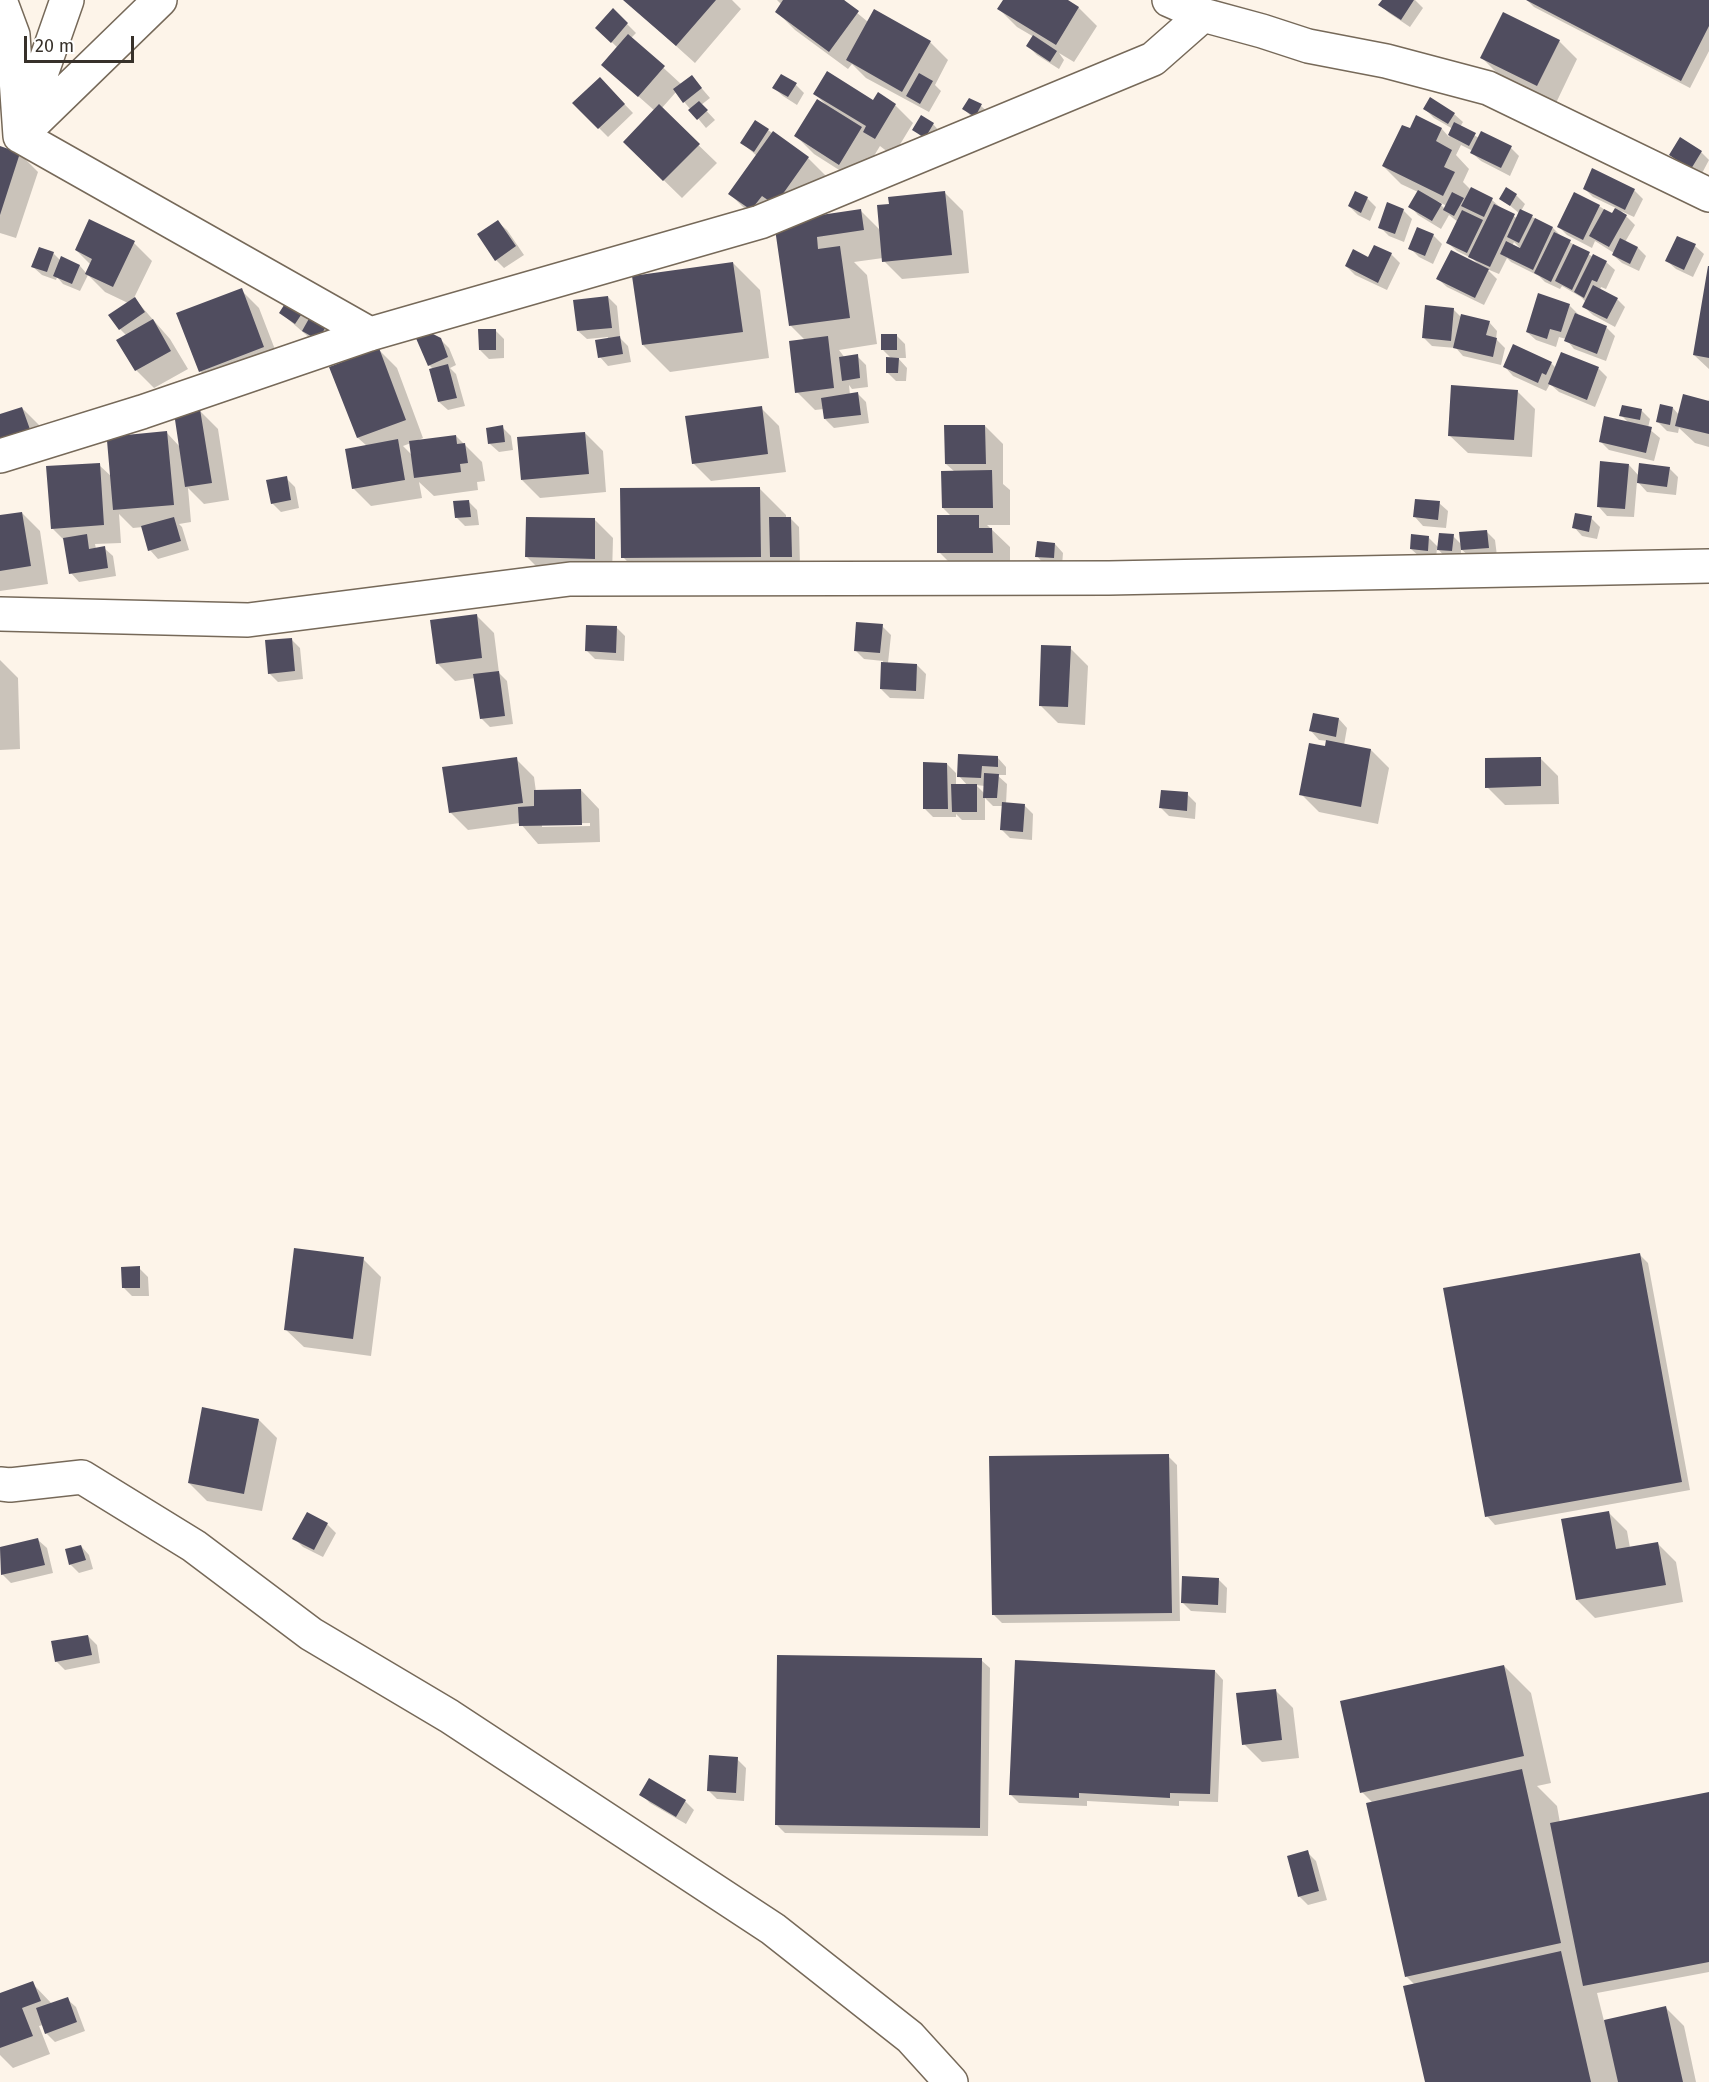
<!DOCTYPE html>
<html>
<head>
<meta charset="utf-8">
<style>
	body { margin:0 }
	#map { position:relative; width:1709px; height:2082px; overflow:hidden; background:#fdf4e9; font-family:"Fira Sans",sans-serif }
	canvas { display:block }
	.scale { position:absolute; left:24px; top:36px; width:110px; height:27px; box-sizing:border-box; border:3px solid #37312a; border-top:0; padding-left:8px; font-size:18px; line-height:21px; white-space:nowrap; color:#37312a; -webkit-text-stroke:4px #fff; paint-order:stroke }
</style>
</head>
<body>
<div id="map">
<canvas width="1709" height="2082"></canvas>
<div class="scale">20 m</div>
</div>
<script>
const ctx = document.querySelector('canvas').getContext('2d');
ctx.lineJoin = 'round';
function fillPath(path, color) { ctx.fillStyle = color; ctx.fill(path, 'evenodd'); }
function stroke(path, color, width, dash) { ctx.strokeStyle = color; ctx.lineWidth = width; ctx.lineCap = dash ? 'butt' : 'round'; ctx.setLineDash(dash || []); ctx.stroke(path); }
fillPath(new Path2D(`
	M 625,0 L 732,0 L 741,9 L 695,63 Z
	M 777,0 L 845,0 L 844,2 L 868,22 L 874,12 L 930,42 L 948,60 L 935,85 L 941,91 L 929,112 L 866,78 L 852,64 L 848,69 L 795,30 L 777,12 L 782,5 Z
	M 1005,0 L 1065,0 L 1079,8 L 1097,26 L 1074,62 L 1059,53 L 1064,60 L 1059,69 L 1037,55 L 1028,46 L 1034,37 L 1017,27 L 999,9 Z
	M 1383,0 L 1415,0 L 1423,8 L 1410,27 L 1389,13 L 1380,5 Z
	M 1527,0 L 1709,0 L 1709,51 L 1690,88 L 1534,7 Z
	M 613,10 L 636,33 L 631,38 L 681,84 L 692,77 L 710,98 L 701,105 L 715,120 L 706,128 L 676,92 L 661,109 L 717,163 L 682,198 L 643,160 L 655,111 L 603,65 L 618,48 L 597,28 Z
	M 1559,41 L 1577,59 L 1556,103 L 1500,76 L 1482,58 Z
	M 600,79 L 633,113 L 608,137 L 574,103 Z
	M 796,85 L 804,93 L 797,105 L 783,96 L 774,88 Z
	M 815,94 L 895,105 L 913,123 L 893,156 L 880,146 L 858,182 L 814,154 L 796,136 L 827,106 Z
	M 981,106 L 990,114 L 973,118 L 964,109 Z
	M 1425,109 L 1454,114 L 1463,122 L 1460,127 L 1479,138 L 1511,148 L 1519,156 L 1510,176 L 1481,161 L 1472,153 L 1473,151 L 1461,145 L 1456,155 L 1469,169 L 1463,182 L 1471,190 L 1492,200 L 1501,208 L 1518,219 L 1520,214 L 1501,198 L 1516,195 L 1525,204 L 1521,211 L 1553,228 L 1562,237 L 1593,257 L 1606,262 L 1615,270 L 1606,289 L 1601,287 L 1600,290 L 1617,299 L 1625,307 L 1615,327 L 1593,315 L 1584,307 L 1586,302 L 1581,297 L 1562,286 L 1560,289 L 1545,282 L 1539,276 L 1511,262 L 1507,258 L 1499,274 L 1487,269 L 1497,279 L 1484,305 L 1447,287 L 1438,279 L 1479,265 L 1473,259 L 1457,251 L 1448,243 L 1458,222 L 1449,215 L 1441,229 L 1418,215 L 1410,206 L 1418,192 L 1401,184 L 1383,166 L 1410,130 L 1442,129 L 1449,137 L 1453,129 L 1434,118 ZM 1437,201 L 1447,206 L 1445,209 ZM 1514,242 L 1522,250 L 1512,246 Z
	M 933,124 L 941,133 L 923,138 L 914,130 Z
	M 768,130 L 808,158 L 826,176 L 795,220 L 861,211 L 881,231 L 945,193 L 963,211 L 969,273 L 902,279 L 884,261 L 883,258 L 854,262 L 867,275 L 877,344 L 839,350 L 845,358 L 857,356 L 866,365 L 868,387 L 852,389 L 849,385 L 850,395 L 858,394 L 866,402 L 869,423 L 834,428 L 825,419 L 824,409 L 815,410 L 797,392 L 806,341 L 791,326 L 776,223 L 748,212 L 730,194 L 757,156 L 742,143 Z
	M 1680,139 L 1701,152 L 1709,160 L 1700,177 L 1679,163 L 1671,155 Z
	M 0,148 L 20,154 L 38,172 L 16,238 L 0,233 Z
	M 1584,188 L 1634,190 L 1643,199 L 1634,217 L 1621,211 L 1635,225 L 1625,242 L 1638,248 L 1646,256 L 1639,271 L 1622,263 L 1613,255 L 1614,253 L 1595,241 L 1592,248 L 1567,235 L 1559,227 L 1599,206 L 1613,215 L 1616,208 L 1593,197 Z
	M 1367,198 L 1376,207 L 1370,221 L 1358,215 L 1349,206 Z
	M 1403,210 L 1412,219 L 1404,242 L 1389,236 L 1380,227 Z
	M 90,221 L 134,243 L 152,261 L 134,298 L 170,339 L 188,369 L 154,388 L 136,370 L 127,336 L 120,329 L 128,303 L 105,292 L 88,275 L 80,291 L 63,284 L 57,277 L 56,280 L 42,275 L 33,267 L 53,253 L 61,261 L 80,266 L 87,274 L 91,265 L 76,250 Z
	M 498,222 L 507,230 L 524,255 L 504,268 L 496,260 Z
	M 1433,235 L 1442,244 L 1433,264 L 1419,257 L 1410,248 Z
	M 1695,246 L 1704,254 L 1693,277 L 1676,269 L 1667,261 Z
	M 1391,254 L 1400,263 L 1387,290 L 1355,275 L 1346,266 Z
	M 733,263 L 760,290 L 769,358 L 670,372 L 643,345 Z
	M 1709,269 L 1709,369 L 1694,355 Z
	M 241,290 L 259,308 L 281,365 L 218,389 L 200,371 Z
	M 608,297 L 617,306 L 620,336 L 618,336 L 628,346 L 631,362 L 608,366 L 600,357 L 608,337 L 587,339 L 578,331 Z
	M 1569,305 L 1578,314 L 1577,316 L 1606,327 L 1615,336 L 1606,361 L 1574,349 L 1566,339 L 1559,337 L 1556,347 L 1536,340 L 1527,332 Z
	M 1453,309 L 1462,318 L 1489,322 L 1497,331 L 1496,339 L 1505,348 L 1501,365 L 1463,356 L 1456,348 L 1432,346 L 1423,337 Z
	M 281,313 L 302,313 L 309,321 L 326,326 L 335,335 L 312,340 Z
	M 495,330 L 504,339 L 504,358 L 489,359 L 480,350 Z
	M 896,335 L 905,344 L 906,358 L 898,358 L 907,368 L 906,381 L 896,381 L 887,372 L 892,359 L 883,350 Z
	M 440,339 L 449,348 L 456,365 L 450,368 L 456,374 L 465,406 L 448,410 L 439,402 L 433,369 L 429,365 Z
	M 379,350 L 397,368 L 423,438 L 416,441 L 456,436 L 482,462 L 485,481 L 477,482 L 478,490 L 434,496 L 419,482 L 422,498 L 371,506 L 353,488 L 367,446 L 358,438 L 331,368 ZM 411,443 L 412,455 L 403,446 Z
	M 1562,354 L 1599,369 L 1607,377 L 1595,407 L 1559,392 L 1550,384 L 1546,391 L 1513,376 L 1505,367 L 1551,363 L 1556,368 Z
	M 1517,391 L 1535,409 L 1532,457 L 1468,453 L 1449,435 Z
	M 1709,399 L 1709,447 L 1695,443 L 1679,428 L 1678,433 L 1667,431 L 1658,422 L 1673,408 L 1679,415 L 1708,402 Z
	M 22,408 L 40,426 L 49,453 L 0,416 Z
	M 761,408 L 779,426 L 786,472 L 711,481 L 693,463 Z
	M 200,411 L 218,429 L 229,500 L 204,504 L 188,488 L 191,522 L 179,524 L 182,527 L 189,550 L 158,559 L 150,550 L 143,527 L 133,528 L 119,514 L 121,543 L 95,544 L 96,549 L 104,548 L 113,556 L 116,576 L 79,582 L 71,573 L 65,541 L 52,528 L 99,465 L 112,477 L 124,428 L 131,436 L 167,433 L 180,447 Z
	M 1642,411 L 1650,419 L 1648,428 L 1660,438 L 1654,461 L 1609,450 L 1600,441 L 1630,424 L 1621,415 Z
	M 985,426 L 1003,444 L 1003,484 L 1010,490 L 1010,525 L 987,525 L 1010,547 L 1010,570 L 957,570 L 939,552 L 952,517 L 943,508 L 955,472 L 946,464 Z
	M 502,427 L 511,436 L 513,450 L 499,452 L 490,444 Z
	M 585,433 L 603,451 L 606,492 L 540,498 L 522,480 Z
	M 1629,465 L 1639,476 L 1669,468 L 1678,477 L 1676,495 L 1647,492 L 1637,481 L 1634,517 L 1607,516 L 1599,507 Z
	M 286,478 L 295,487 L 299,508 L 281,512 L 272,503 Z
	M 759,488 L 786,515 L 786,519 L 791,519 L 799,527 L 800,565 L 650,585 L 623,557 Z
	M 468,501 L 477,510 L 479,525 L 465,526 L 457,518 Z
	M 1439,503 L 1448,511 L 1446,528 L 1423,526 L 1415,517 Z
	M 22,513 L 40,531 L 48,584 L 0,591 L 0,517 Z
	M 1591,518 L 1600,527 L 1597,539 L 1582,536 L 1574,527 Z
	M 595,520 L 613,538 L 612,576 L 545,575 L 527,557 Z
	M 1486,531 L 1495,540 L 1497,556 L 1471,558 L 1461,549 L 1461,559 L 1447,559 L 1437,548 L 1436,559 L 1420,557 L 1411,549 L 1428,537 L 1439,548 L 1453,536 L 1462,545 Z
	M 1055,544 L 1063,553 L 1062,566 L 1045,565 L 1037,556 Z
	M 476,615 L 494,633 L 499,673 L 507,681 L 513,724 L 490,727 L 481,718 L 475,678 L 455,681 L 437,663 Z
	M 882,626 L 891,635 L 888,663 L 917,665 L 926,674 L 924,699 L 890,698 L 881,689 L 883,661 L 864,659 L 856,651 Z
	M 616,627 L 625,636 L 624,661 L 595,659 L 587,651 Z
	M 291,639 L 300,648 L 303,679 L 278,682 L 269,673 Z
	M 1070,648 L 1088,666 L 1085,725 L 1058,723 L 1040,705 Z
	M 0,660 L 18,678 L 20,749 L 0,750 Z
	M 1339,719 L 1347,728 L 1344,745 L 1371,750 L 1389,768 L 1378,824 L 1319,812 L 1301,794 L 1326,748 L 1328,741 L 1319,740 L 1311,731 Z
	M 998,758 L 1006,767 L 1006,775 L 997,775 L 1007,784 L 1006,804 L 1025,806 L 1033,814 L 1032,840 L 1010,838 L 1001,829 L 1003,806 L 993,806 L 985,798 L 985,820 L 962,820 L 956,814 L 956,817 L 933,817 L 925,809 L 947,764 L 956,773 L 956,786 L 968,786 L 959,776 ZM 976,785 L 985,786 L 985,794 Z
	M 1540,758 L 1558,776 L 1559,804 L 1505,805 L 1487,787 Z
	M 516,759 L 534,777 L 536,792 L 581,790 L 599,809 L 600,842 L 538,844 L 520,823 L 468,830 L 450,812 ZM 590,823 L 590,826 L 542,827 L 542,824 Z
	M 1187,794 L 1196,803 L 1195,819 L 1169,816 L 1161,808 Z
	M 1639,1254 L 1648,1263 L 1690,1490 L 1495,1525 L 1487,1516 Z
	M 363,1259 L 381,1277 L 371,1356 L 304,1347 L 285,1329 Z
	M 139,1268 L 148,1277 L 149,1296 L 132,1296 L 123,1287 Z
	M 259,1420 L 277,1438 L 262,1511 L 207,1501 L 189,1483 Z
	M 1168,1456 L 1177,1465 L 1180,1621 L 1002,1623 L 993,1614 Z
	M 1609,1513 L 1627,1531 L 1630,1548 L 1658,1544 L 1676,1562 L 1683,1602 L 1595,1618 L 1577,1600 Z
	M 327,1524 L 336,1533 L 323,1557 L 303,1547 L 294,1538 Z
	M 38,1540 L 47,1548 L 53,1573 L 11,1583 L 2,1574 L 0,1549 Z
	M 81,1546 L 89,1555 L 93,1569 L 79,1573 L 70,1564 Z
	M 1219,1580 L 1227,1588 L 1226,1613 L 1191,1611 L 1182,1602 Z
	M 88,1636 L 97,1645 L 100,1663 L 65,1670 L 56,1661 Z
	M 981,1660 L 990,1668 L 988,1836 L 785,1833 L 776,1824 Z
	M 1504,1666 L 1531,1693 L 1551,1783 L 1537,1786 L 1557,1806 L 1560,1823 L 1709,1794 L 1709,1972 L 1597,1993 L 1604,2021 L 1666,2008 L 1684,2026 L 1696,2082 L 1426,2082 L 1415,1985 L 1406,1976 L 1373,1803 L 1362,1792 Z
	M 1215,1671 L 1223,1680 L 1218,1802 L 1179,1801 L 1179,1806 L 1087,1801 L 1087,1806 L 1019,1803 L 1011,1795 Z
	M 1275,1690 L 1293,1708 L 1299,1758 L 1262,1762 L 1244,1744 Z
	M 737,1759 L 746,1768 L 744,1801 L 717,1799 L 708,1790 Z
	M 649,1780 L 685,1801 L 694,1810 L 686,1824 L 650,1803 L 641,1794 Z
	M 1307,1852 L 1316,1861 L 1327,1900 L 1308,1905 L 1299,1896 Z
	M 32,1983 L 52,2004 L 67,1999 L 76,2007 L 85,2031 L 55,2042 L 46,2033 L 43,2025 L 39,2026 L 50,2054 L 13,2068 L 0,2055 L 0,1995 Z`), '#0003');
fillPath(new Path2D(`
	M 623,0 L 716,0 L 676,46 Z
	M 783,0 L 844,0 L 859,11 L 829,52 L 775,12 Z
	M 1003,0 L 1068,0 L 1079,7 L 1056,45 L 997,9 Z
	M 1382,0 L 1414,0 L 1401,20 L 1378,5 Z
	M 1526,0 L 1709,0 L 1709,26 L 1681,81 Z
	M 613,8 L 628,23 L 611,43 L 595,28 Z
	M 874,9 L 931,41 L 902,92 L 846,60 Z
	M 1503,12 L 1560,40 L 1537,86 L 1480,58 Z
	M 628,34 L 665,66 L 638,97 L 601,65 Z
	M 1033,35 L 1057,51 L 1050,62 L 1026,46 Z
	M 827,71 L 873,100 L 878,92 L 896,104 L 875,139 L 863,132 L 866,126 L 813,94 Z
	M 919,73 L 933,81 L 920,104 L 906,96 Z
	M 781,74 L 797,83 L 788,97 L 772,88 Z
	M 692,75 L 702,88 L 683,103 L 673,89 Z
	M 600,77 L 625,104 L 598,129 L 572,103 Z
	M 1430,97 L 1455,113 L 1448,124 L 1423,109 Z
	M 969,98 L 982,104 L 975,117 L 962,109 Z
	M 817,99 L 862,127 L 839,165 L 794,136 Z
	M 699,101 L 708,110 L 697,120 L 688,110 Z
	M 659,104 L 700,144 L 663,181 L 623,142 Z
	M 921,115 L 934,123 L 925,138 L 912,130 Z
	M 1416,115 L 1442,128 L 1436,141 L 1452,150 L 1444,167 L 1455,172 L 1443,196 L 1382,166 L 1402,125 L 1410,128 Z
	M 755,120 L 769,129 L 754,152 L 740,143 Z
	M 1454,122 L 1476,133 L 1469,146 L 1448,135 Z
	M 773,131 L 809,157 L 775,205 L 762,196 L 751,210 L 728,194 Z
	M 1481,131 L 1512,146 L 1501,168 L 1470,153 Z
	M 1680,137 L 1702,151 L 1691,169 L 1669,155 Z
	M 0,146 L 20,153 L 0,215 Z
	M 1592,168 L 1635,189 L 1625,210 L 1583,189 Z
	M 1471,187 L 1493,198 L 1484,217 L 1461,206 Z
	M 1506,187 L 1517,194 L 1510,206 L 1499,199 Z
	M 1418,190 L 1442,204 L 1432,221 L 1408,207 Z
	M 945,191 L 952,255 L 882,262 L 877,205 L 889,204 L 888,197 Z
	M 1355,191 L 1368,197 L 1361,213 L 1348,206 Z
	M 1452,192 L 1464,198 L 1454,216 L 1443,210 Z
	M 1574,192 L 1600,205 L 1583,240 L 1557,227 Z
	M 1387,202 L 1404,209 L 1395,234 L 1378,228 Z
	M 1494,204 L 1515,214 L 1490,267 L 1468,257 Z
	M 1615,208 L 1627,215 L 1609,247 L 1589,236 L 1604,209 L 1612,213 Z
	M 861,209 L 864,230 L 817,237 L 818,249 L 840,246 L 850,318 L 789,326 L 774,222 Z
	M 1520,209 L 1533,215 L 1519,243 L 1507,237 Z
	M 1462,210 L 1483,220 L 1467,253 L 1446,243 Z
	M 1535,218 L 1553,227 L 1533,270 L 1500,254 L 1506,241 L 1520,248 Z
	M 89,219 L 135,241 L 113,287 L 85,274 L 92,259 L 75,250 Z
	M 498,220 L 516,246 L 495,261 L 477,234 Z
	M 1417,227 L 1434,234 L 1425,256 L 1408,249 Z
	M 1554,232 L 1571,240 L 1551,282 L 1534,273 Z
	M 1677,236 L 1696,244 L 1684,270 L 1665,261 Z
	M 1620,238 L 1638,247 L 1630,264 L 1612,255 Z
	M 1573,244 L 1590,252 L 1572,290 L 1555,281 Z
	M 1374,245 L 1392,253 L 1378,283 L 1345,266 L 1353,249 L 1368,257 Z
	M 39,247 L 54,252 L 47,272 L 31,267 Z
	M 1451,250 L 1489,269 L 1475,298 L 1436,279 Z
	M 1593,254 L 1607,261 L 1597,282 L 1592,280 L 1584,298 L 1574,292 Z
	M 61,256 L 80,265 L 72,284 L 53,276 Z
	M 733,262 L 743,332 L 642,345 L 632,276 Z
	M 1708,266 L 1709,266 L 1709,358 L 1693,355 Z
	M 1593,285 L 1618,298 L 1607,319 L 1582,307 Z
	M 242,288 L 264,347 L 199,372 L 176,313 Z
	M 1538,293 L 1570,304 L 1561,332 L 1550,329 L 1547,339 L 1526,332 Z
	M 608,296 L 612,328 L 577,331 L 573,300 Z
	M 135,297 L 145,312 L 119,330 L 108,315 Z
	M 286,302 L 303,312 L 295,324 L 279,313 Z
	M 1425,305 L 1454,308 L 1451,341 L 1422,338 Z
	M 1575,313 L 1607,326 L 1597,354 L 1564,341 Z
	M 1461,314 L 1490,321 L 1486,335 L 1497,338 L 1493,357 L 1453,348 Z
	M 311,315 L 327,325 L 318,340 L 302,331 Z
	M 153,319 L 171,351 L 135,371 L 116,340 Z
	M 478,329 L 496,329 L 496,350 L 479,350 Z
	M 427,331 L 441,338 L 448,357 L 428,366 L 415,336 Z
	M 881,334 L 897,334 L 897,350 L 881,350 Z
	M 620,336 L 623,354 L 598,358 L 595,340 Z
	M 828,336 L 834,388 L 795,393 L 789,341 Z
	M 1513,344 L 1552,362 L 1546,375 L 1542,373 L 1538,383 L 1503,367 Z
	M 379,348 L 406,420 L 357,438 L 329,367 Z
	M 1561,352 L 1599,367 L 1587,400 L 1548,384 Z
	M 858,354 L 860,378 L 842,381 L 839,357 Z
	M 886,357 L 899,358 L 898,373 L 886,373 Z
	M 448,364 L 457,398 L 438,402 L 429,369 Z
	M 1451,385 L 1518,390 L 1514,440 L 1448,436 Z
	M 858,392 L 861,415 L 824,419 L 821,398 Z
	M 1683,394 L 1709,401 L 1709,434 L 1675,426 Z
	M 1660,404 L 1673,407 L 1670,425 L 1656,422 Z
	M 1622,405 L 1642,409 L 1640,420 L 1619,416 Z
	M 762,406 L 768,454 L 692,464 L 685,416 Z
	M 22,407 L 32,435 L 0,446 L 0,414 Z
	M 200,409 L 212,483 L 185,487 L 174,413 Z
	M 1604,416 L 1652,427 L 1646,453 L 1599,442 Z
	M 503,425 L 505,442 L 488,444 L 486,428 Z
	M 944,425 L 985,425 L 986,464 L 945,464 Z
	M 125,427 L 126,435 L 167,431 L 174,505 L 113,510 L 106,429 Z
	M 585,432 L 589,474 L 521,480 L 517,437 Z
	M 456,435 L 457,444 L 465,443 L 468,463 L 460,464 L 461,472 L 414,478 L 409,441 Z
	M 398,439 L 405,480 L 352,489 L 345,449 Z
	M 1600,461 L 1629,464 L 1625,509 L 1597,507 Z
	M 100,463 L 104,525 L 51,529 L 46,466 Z
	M 1639,463 L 1670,467 L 1667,487 L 1637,483 Z
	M 992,470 L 993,508 L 942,508 L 941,471 Z
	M 287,476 L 291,500 L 271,504 L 266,480 Z
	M 760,487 L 761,557 L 621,558 L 620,488 Z
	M 1415,499 L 1440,501 L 1438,520 L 1413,517 Z
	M 469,500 L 471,517 L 455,518 L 453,501 Z
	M 22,512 L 31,566 L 0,571 L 0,515 Z
	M 1575,513 L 1592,516 L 1589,532 L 1572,528 Z
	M 937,515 L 979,515 L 979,528 L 992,528 L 993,553 L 937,553 Z
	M 174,517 L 181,541 L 148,551 L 141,526 Z
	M 526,517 L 595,518 L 595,559 L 525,557 Z
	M 769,517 L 791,517 L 792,557 L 770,557 Z
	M 1487,530 L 1489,548 L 1461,550 L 1459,532 Z
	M 1439,533 L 1454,534 L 1452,551 L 1437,550 Z
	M 87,534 L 89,549 L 105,546 L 108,568 L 69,574 L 63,538 Z
	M 1411,534 L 1429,536 L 1428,551 L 1410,549 Z
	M 1037,541 L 1055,543 L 1054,558 L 1035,557 Z
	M 477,614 L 482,658 L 436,664 L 430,620 Z
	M 856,622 L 883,624 L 880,653 L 854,651 Z
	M 586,625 L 617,626 L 616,653 L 585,651 Z
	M 292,638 L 295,671 L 268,674 L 265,640 Z
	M 1041,645 L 1071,646 L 1068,707 L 1039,706 Z
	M 881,662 L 917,664 L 916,691 L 880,689 Z
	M 499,671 L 505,716 L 480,719 L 473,674 Z
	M 1313,713 L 1339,718 L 1336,737 L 1309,731 Z
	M 1326,740 L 1371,749 L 1361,807 L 1299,795 L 1309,743 L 1325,746 Z
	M 958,754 L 998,756 L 998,767 L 982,766 L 981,778 L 957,777 Z
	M 517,757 L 523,803 L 449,813 L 442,767 Z
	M 1541,757 L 1541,786 L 1485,788 L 1485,758 Z
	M 923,762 L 947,763 L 948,809 L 923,809 Z
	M 984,773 L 999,774 L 997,798 L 983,798 Z
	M 951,784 L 977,784 L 977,812 L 952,812 Z
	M 581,789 L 582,825 L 519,826 L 518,807 L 534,806 L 534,790 Z
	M 1161,790 L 1188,792 L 1187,811 L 1159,808 Z
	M 1002,802 L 1025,804 L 1023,832 L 1000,830 Z
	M 294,1248 L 364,1257 L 353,1339 L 284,1330 Z
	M 1640,1253 L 1682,1482 L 1485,1517 L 1443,1288 Z
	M 140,1266 L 140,1288 L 122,1288 L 121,1267 Z
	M 202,1407 L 259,1419 L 244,1494 L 188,1483 Z
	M 1169,1454 L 1172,1613 L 992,1615 L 989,1456 Z
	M 1609,1511 L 1616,1549 L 1658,1542 L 1666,1585 L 1576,1600 L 1561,1519 Z
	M 307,1512 L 328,1523 L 314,1550 L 292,1539 Z
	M 38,1538 L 45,1565 L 1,1575 L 0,1547 Z
	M 81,1545 L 86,1560 L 69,1565 L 65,1549 Z
	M 1182,1576 L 1219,1578 L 1218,1605 L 1181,1603 Z
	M 88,1635 L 92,1655 L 55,1662 L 51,1641 Z
	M 777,1655 L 982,1658 L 980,1828 L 775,1825 Z
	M 1015,1660 L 1215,1670 L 1210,1794 L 1170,1793 L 1170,1798 L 1079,1793 L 1079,1798 L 1009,1795 Z
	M 1504,1665 L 1524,1756 L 1360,1793 L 1340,1701 Z
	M 1276,1689 L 1282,1740 L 1242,1745 L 1236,1693 Z
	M 709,1755 L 738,1757 L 736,1793 L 707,1791 Z
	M 1522,1769 L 1561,1943 L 1405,1977 L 1366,1803 Z
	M 649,1778 L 686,1800 L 676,1817 L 639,1795 Z
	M 1709,1792 L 1709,1962 L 1583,1986 L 1550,1823 Z
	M 1308,1850 L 1319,1891 L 1298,1897 L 1287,1856 Z
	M 1561,1951 L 1591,2082 L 1425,2082 L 1403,1986 Z
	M 33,1981 L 41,2001 L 22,2008 L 33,2036 L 0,2048 L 0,1993 Z
	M 68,1997 L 77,2022 L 45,2034 L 36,2008 Z
	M 1666,2006 L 1683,2082 L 1618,2082 L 1604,2020 Z`), '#504d5f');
const minor = new Path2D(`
	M 0,0 L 13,35 L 20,136 L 370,334
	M 1169,0 L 1203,15 L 1262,31 L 1308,46 L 1386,61 L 1488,88 L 1709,195
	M 24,123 L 67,0
	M 20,136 L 160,0
	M 0,456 L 142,412 L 370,334 L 760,222 L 1153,59 L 1203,15
	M 0,614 L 248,620 L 570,579 L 1109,578 L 1709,566
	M 0,1484 L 10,1485 L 82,1477 L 194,1546 L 311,1634 L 449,1716 L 773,1929 L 910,2037 L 951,2082`);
stroke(minor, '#766959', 36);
stroke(minor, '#fff', 33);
</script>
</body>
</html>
